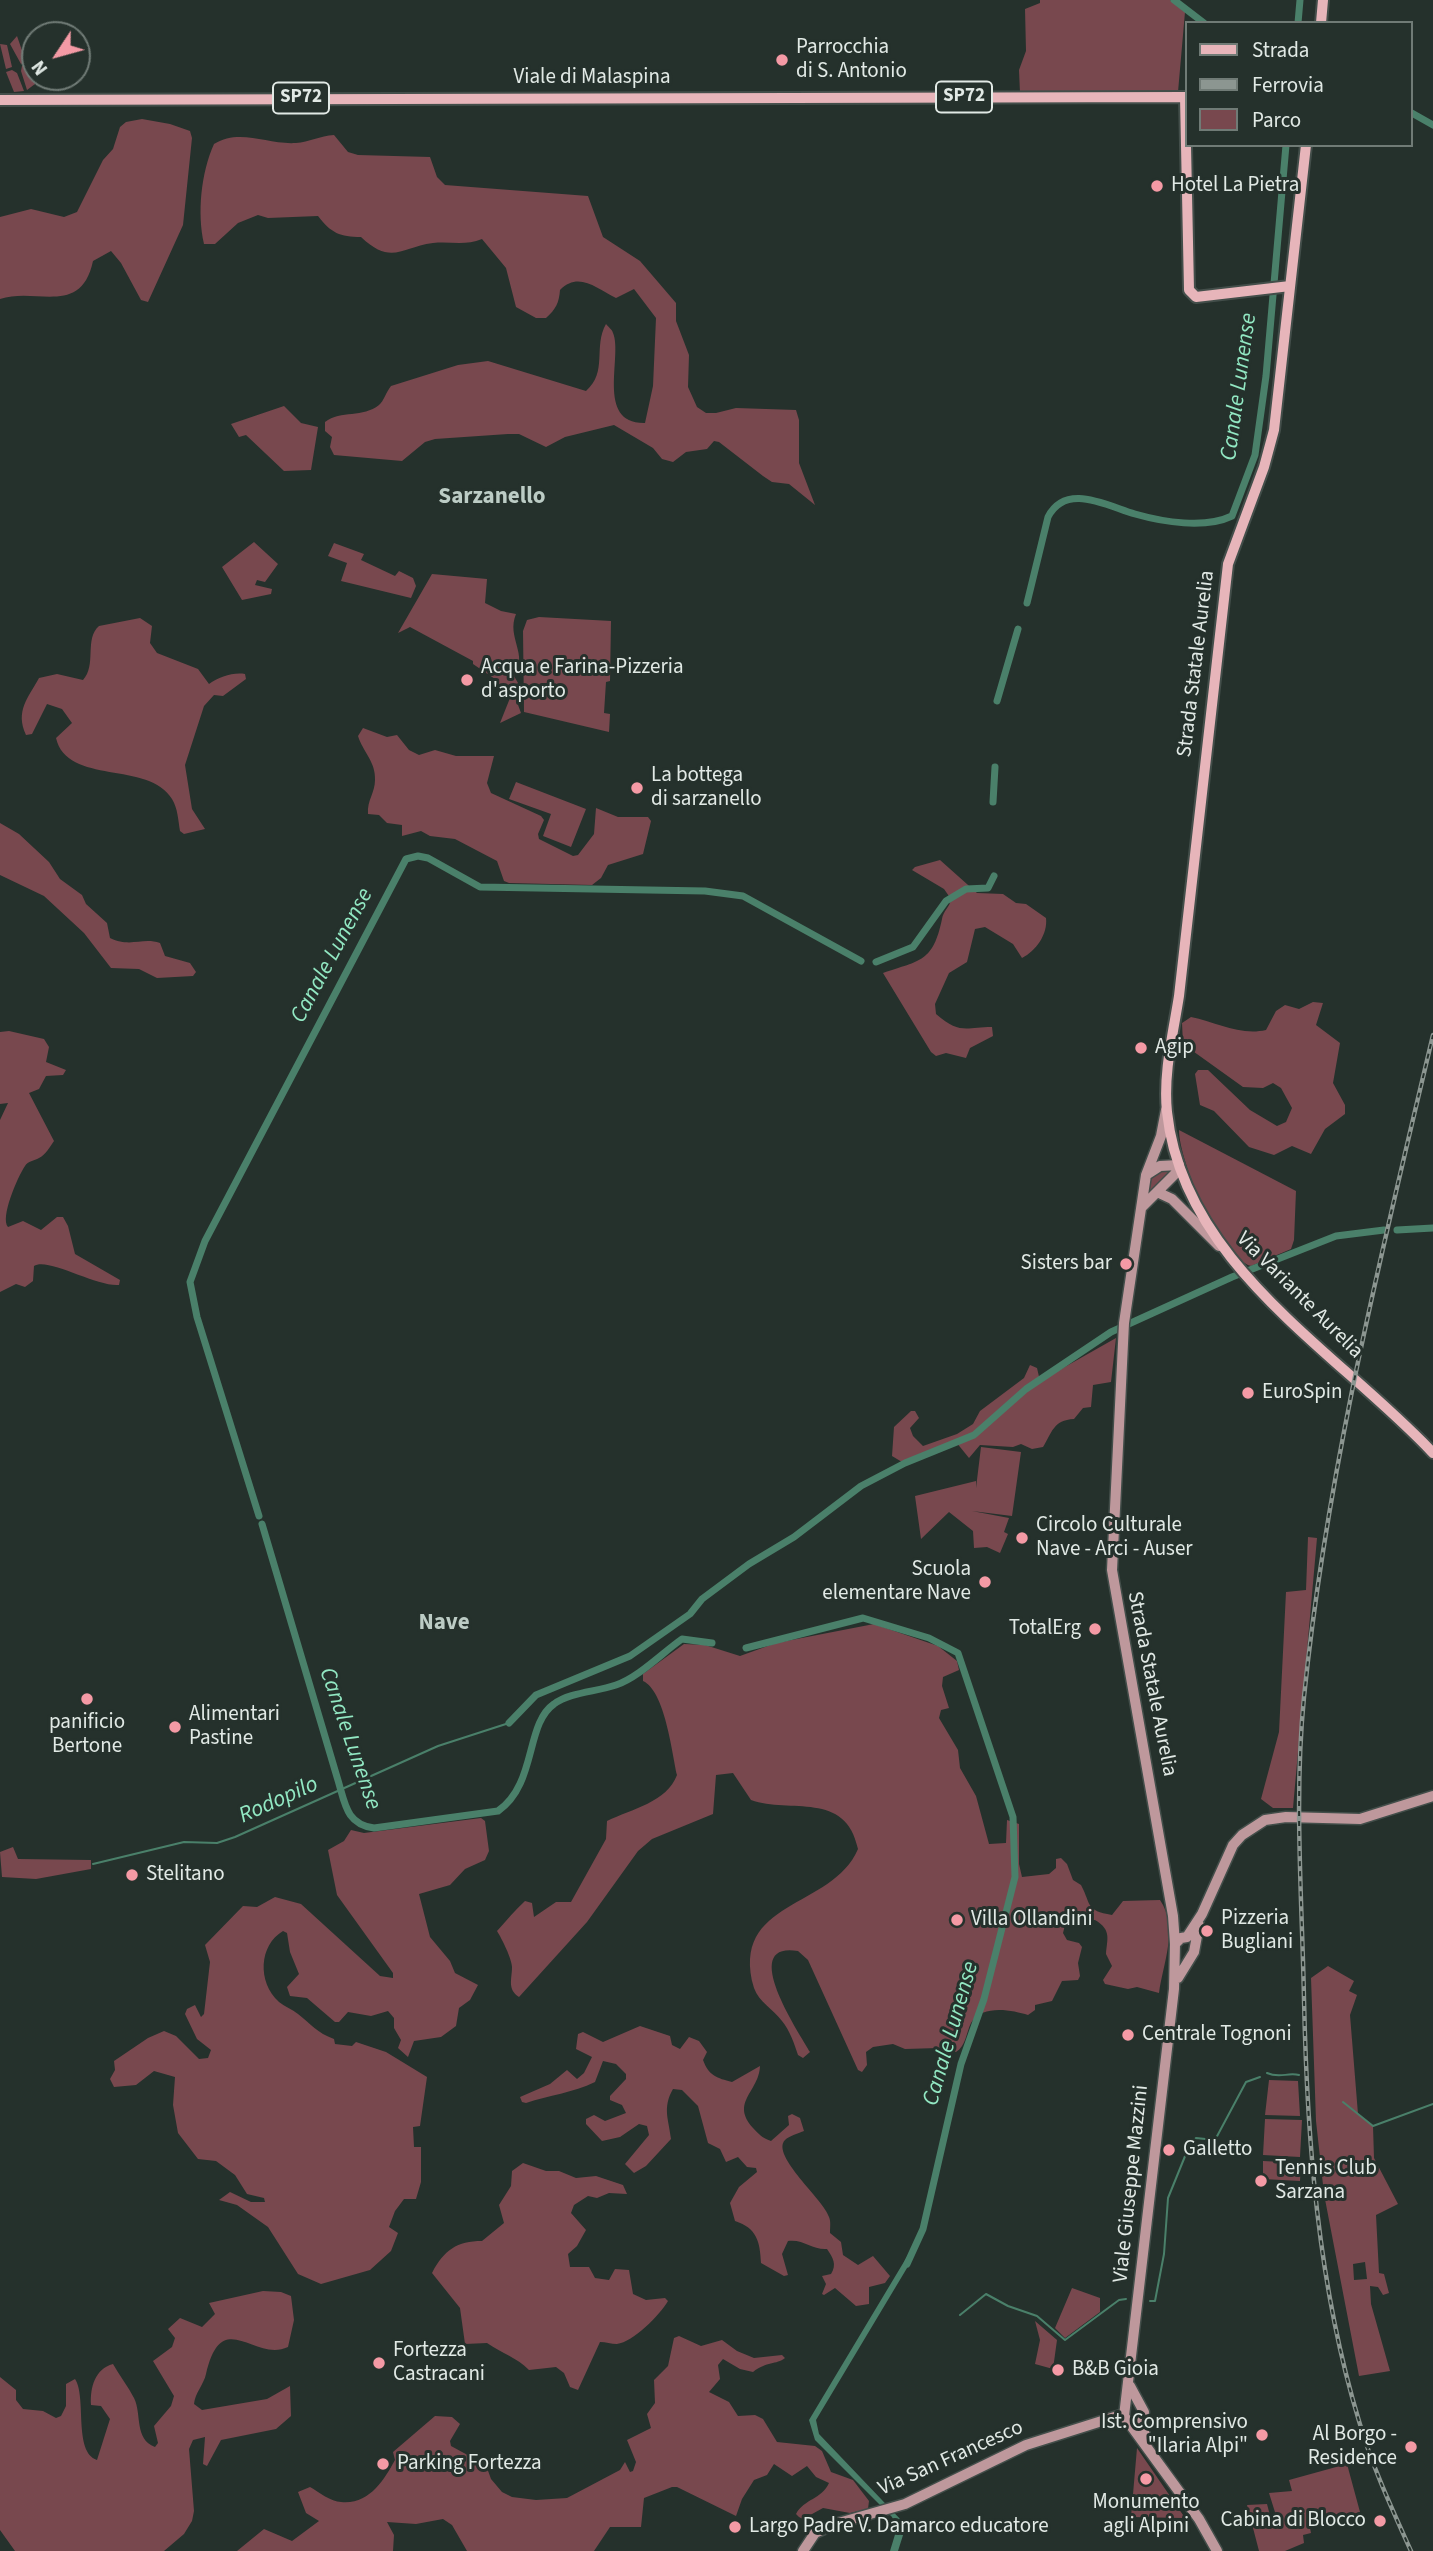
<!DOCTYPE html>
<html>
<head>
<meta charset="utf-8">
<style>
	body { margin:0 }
	#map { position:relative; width:1433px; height:2551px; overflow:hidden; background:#25312c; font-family:"Source Sans 3",sans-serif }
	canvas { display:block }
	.legend { position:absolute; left:1185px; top:21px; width:228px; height:126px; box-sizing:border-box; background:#25312c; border:2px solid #707b76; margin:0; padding:9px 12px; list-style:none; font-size:21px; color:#e1e9e5 }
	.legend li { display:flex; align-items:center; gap:14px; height:35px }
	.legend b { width:35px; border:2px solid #707b76 }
	.north { position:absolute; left:21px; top:21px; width:70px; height:70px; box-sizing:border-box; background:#25312c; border:2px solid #707b76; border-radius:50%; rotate:234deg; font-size:19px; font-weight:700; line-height:28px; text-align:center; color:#e1e9e5 }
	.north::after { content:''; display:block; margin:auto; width:24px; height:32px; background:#f49aa5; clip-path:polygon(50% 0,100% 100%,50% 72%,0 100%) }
</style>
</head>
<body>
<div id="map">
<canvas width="1433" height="2551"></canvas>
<ul class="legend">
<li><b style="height:9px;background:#e7b5ba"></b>Strada</li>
<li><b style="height:9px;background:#8c9691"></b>Ferrovia</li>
<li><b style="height:19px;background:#78484e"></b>Parco</li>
</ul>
<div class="north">N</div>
</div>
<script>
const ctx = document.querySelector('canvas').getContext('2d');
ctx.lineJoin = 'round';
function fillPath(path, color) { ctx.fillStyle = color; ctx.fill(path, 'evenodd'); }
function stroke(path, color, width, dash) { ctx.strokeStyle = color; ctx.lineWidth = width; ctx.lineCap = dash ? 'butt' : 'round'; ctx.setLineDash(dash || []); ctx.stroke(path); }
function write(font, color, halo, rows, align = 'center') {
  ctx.font = font + ' "Source Sans 3",sans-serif'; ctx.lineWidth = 6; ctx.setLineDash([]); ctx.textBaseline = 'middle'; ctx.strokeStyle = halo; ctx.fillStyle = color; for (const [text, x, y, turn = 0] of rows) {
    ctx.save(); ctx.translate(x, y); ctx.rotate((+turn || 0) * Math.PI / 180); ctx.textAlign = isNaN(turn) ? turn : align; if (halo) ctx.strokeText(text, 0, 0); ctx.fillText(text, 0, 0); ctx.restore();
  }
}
fillPath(new Path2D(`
	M 1040,0 L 1170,0 L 1185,12 L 1178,92 L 1020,93 L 1019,70 L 1026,51 L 1025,9 L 1040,3 Z
	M 17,36 L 26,62 L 21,64 L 10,44 Z
	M 0,44 L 7,45 L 12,67 L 6,69 Z
	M 28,64 L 35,84 L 27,90 L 21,71 L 22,66 Z
	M 12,70 L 17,73 L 24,91 L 14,92 L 6,72 Z
	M 142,119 L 170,124 L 190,131 L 192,138 L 183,225 L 148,302 L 141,300 L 121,263 L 111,251 L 93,261 C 81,317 36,287 0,299 L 0,217 L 31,209 L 64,217 L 77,212 L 103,160 L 113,149 L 120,127 L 126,122 Z
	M 334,135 L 348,152 L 358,155 L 430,157 L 437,177 L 445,185 L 588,196 L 603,237 L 640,261 L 676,303 L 676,321 L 689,355 L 688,387 L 697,407 L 706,413 L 716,413 L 736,408 L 796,410 L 799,420 L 799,463 L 815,505 L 789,484 L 772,482 L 763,476 L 719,442 L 714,441 L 707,449 L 686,452 L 673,462 L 662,459 L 653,448 L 614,425 L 565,437 L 546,447 L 519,434 L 508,434 L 435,439 L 425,442 L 402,461 L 334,455 L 330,447 L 332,437 L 325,431 L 325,422 C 341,410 363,418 379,405 C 384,401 386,392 391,386 L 458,365 L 488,361 L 586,391 C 608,372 593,347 606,324 C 608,327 612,329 613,333 C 623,356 595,424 645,423 L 653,386 L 656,318 L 634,289 L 616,298 C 597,289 579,271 560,290 C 559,303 556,309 546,318 L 536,318 L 516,307 L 506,268 L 482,239 C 465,246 450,241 433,243 C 401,247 392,266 361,237 C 340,237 331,233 318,216 L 268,218 L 258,215 L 238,223 L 215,244 L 204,244 C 197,213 201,173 214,144 C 240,128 268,145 296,143 C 309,142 320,136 334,135 Z
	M 284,406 L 301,423 L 318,427 L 311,470 L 284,471 L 246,435 L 239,437 L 231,424 Z
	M 254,542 L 278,564 L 265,582 L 257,580 L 255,585 L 272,589 L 271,594 L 242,600 L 222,567 Z
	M 334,543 L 364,554 L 361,560 L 395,576 L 399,571 L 413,578 L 416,586 L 411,598 L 341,581 L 347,563 L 328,556 Z
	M 432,574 L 487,579 L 485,603 L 501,611 L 516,614 C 506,638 529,654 514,676 L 522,690 L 517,702 L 521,713 L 500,723 L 512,693 L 494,681 L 495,679 L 473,664 L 473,661 L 410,627 L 398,633 Z
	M 539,617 L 611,621 L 610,681 L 606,682 L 604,713 L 610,714 L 609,732 L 524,712 L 523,631 L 527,620 Z
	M 140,618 L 152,626 L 150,643 L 157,653 L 198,669 L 209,684 C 219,677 233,672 245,674 L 246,679 L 223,696 L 214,695 L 204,706 L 185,765 L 192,809 L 205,829 L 184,834 L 180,831 C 178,820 178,809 172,799 C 149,760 67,786 56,738 L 72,723 L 62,709 L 47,704 L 32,734 L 26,735 C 15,711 28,698 39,678 L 57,674 L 83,680 C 97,665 84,639 99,626 Z
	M 363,728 L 387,737 L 397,735 L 409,750 L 419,755 L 435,750 L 456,756 L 494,756 L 487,783 L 491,793 L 541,816 L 544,820 L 538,834 L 539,839 L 573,856 L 578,855 L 594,834 L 596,808 L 618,817 L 648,817 L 651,821 L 643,854 L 608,865 L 601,878 L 592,885 L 509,883 L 504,881 L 497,861 L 455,839 L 430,836 L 421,831 L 402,836 L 402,825 L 387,823 L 379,815 L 368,814 C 367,800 375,793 375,780 C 376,762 363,752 358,736 Z
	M 516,782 L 586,809 L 571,847 L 543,836 L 551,814 L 509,799 Z
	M 0,823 L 19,834 L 49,862 L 60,879 L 82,895 L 86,904 L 107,923 L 110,938 C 131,948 142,937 160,943 L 165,956 L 190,963 L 196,972 L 193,976 L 157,978 L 139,969 L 111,968 L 84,933 L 44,896 L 0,875 Z
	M 940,860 L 977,893 L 1003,894 L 1016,903 L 1026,904 L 1046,918 C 1048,934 1036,951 1022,958 L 1013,944 L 985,927 L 975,929 L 967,962 L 949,973 L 935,1004 L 936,1014 C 960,1035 966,1027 992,1027 L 993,1036 L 970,1048 L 966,1058 L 946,1053 L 936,1056 L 931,1052 L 883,973 C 921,960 933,962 942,919 C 943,911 950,907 951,899 L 944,889 L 912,870 L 915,867 Z
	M 1313,1002 L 1323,1003 L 1316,1025 L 1340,1043 L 1333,1083 L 1345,1105 L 1345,1114 L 1325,1129 L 1311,1154 L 1292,1146 L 1274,1155 L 1249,1147 L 1214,1111 L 1200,1105 L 1195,1074 L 1198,1070 L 1208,1070 L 1250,1110 L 1277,1126 L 1286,1122 L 1292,1108 L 1281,1088 L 1273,1083 L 1263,1088 L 1243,1087 L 1183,1044 L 1182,1023 L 1191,1017 C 1216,1022 1240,1036 1266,1030 L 1276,1011 L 1285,1005 L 1299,1009 Z
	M 9,1031 L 44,1039 L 49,1047 L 46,1062 L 66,1070 L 63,1075 L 46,1076 L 39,1089 L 29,1093 L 54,1141 C 50,1147 45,1155 39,1158 C 34,1161 28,1161 25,1166 C 17,1178 0,1218 8,1227 L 23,1221 L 41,1230 L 57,1217 L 63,1217 L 68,1226 L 75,1254 L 120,1280 L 119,1285 C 96,1287 48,1257 34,1266 L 33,1281 L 25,1287 L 16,1284 L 0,1292 L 0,1120 L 8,1103 L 0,1104 L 0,1032 Z
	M 1179,1130 L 1296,1191 L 1294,1240 L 1291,1249 L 1251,1266 C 1220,1257 1179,1162 1179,1130 Z
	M 1172,1169 L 1174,1171 L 1157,1187 L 1147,1192 C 1149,1175 1155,1171 1172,1169 Z
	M 1116,1338 L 1111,1382 L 1093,1385 L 1091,1407 L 1083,1408 L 1074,1419 C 1053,1420 1052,1433 1043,1447 L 1032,1449 L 1021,1444 L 1013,1447 L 980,1445 L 969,1458 L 956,1442 L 902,1462 L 892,1456 L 894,1427 L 911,1411 L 915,1411 L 919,1418 L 910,1428 L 913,1436 L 923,1446 L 957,1434 L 973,1424 L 980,1411 L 1024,1378 L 1030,1365 L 1037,1368 L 1040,1381 Z
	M 981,1447 L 1021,1452 L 1012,1516 L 972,1511 L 1009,1518 L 1004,1532 L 1008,1534 L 1000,1553 L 987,1547 L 974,1548 L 973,1531 L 949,1512 L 921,1539 L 915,1496 L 976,1481 L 976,1488 Z
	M 1308,1537 L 1317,1538 L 1293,1808 L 1273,1808 L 1261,1799 L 1279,1732 L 1286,1592 L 1306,1590 Z
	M 874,1624 L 938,1646 L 957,1661 L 959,1670 L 943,1677 L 942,1686 L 949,1708 L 941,1710 L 939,1718 L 958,1750 L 960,1768 L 976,1796 L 989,1844 L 1006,1843 L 1007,1820 L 1019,1824 L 1019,1864 L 1022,1877 L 1049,1874 L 1056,1868 L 1056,1859 L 1061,1858 L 1067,1864 L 1073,1880 L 1081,1885 C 1092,1906 1085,1910 1112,1915 L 1123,1901 L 1160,1900 C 1179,1928 1163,1963 1159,1993 L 1137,1987 L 1128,1989 L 1105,1984 L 1103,1980 L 1112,1966 L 1106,1954 C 1107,1939 1112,1930 1095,1920 L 1077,1920 L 1065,1925 L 1063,1933 L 1067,1940 L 1079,1943 L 1082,1947 L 1078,1963 L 1080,1976 L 1078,1980 L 1062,1981 L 1052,2001 L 1035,2005 L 1035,2010 L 1028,2015 C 1012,2010 982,2004 971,2023 C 966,2033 966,2046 956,2052 L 938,2048 L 905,2049 L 893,2044 L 873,2047 L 866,2052 L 867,2065 L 862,2072 L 858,2070 L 808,1960 L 798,1951 C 737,1941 800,2034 810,2052 L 803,2058 L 798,2055 C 794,2043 790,2031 782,2021 C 773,2009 759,2002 754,1988 C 729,1899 832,1910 858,1849 C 846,1790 790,1814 751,1800 L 733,1773 L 716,1775 L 713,1814 L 652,1839 L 638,1851 L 587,1922 L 519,1997 C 507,1989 512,1979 512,1967 C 512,1959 502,1939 497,1931 C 507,1920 515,1910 525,1901 L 532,1903 L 534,1917 L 556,1902 L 571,1902 L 606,1839 L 607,1821 C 632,1809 667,1802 677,1775 C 672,1753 665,1691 643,1681 L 643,1674 L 684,1644 L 705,1645 L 740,1656 L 776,1643 Z
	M 481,1818 L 485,1821 L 489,1851 L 485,1860 L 465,1869 L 450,1885 L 419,1894 L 430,1937 L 450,1961 L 455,1973 L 478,1985 L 470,2000 L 459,2008 L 456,2026 L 441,2037 L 414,2041 L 408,2057 L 398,2048 L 401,2040 L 394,2028 L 394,2018 L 388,2011 L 371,2016 L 348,2012 L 339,2022 L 335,2022 L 307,1998 L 290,1996 L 287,1987 L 299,1974 L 290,1952 L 287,1933 L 283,1931 C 259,1945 257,1982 279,2002 C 285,2007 292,2009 298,2014 C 311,2024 317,2033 334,2039 L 335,2044 L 352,2046 L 356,2042 L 386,2052 L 427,2077 L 420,2126 L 413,2127 L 414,2147 L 421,2147 L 421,2182 L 416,2199 L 404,2199 L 395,2211 L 389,2227 L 398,2233 L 391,2251 L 370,2270 L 321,2284 L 298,2274 L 268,2227 L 237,2205 L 219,2200 L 230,2192 L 251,2202 L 265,2202 L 264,2198 L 247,2194 L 235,2175 L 216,2161 L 198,2159 L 178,2133 L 173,2105 L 175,2077 L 154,2071 L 136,2085 L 114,2087 L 110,2079 L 115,2070 L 114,2061 L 148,2038 L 164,2031 L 176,2036 L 199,2059 L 208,2058 L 211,2050 L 197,2039 L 185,2014 L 187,2009 L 195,2005 L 201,2017 L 204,2014 L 210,1962 L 205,1945 L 243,1906 L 257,1907 L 275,1897 L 301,1904 L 380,1976 L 393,1978 L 393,1973 L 337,1895 L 328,1850 L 344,1841 L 351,1830 L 364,1833 Z
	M 13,1847 L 18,1859 L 91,1860 L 91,1869 L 36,1879 L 2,1877 L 0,1852 Z
	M 1328,1966 L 1354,1981 L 1349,1991 L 1357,1995 L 1350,2015 L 1358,2114 L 1373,2126 L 1374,2158 L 1398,2204 L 1376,2215 L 1379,2273 L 1384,2274 L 1389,2293 L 1383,2295 L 1378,2287 L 1370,2286 L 1371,2304 L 1390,2371 L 1359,2376 L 1324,2194 L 1316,2121 L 1311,1978 ZM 1365,2262 L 1367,2279 L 1354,2280 L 1353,2264 Z
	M 640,2026 L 670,2036 L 672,2045 L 680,2049 L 689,2037 L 699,2041 L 707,2052 L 703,2060 C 709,2076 717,2078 732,2082 L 760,2066 C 759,2092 730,2102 753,2128 C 759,2134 762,2138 771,2141 L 789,2125 L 788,2116 L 792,2114 L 800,2118 L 804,2131 C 799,2133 789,2136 785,2140 C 770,2155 825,2201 829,2217 C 831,2221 830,2228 830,2233 L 841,2242 L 843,2255 L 858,2265 L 873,2256 L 890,2276 L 885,2283 L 869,2287 L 869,2304 L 856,2306 L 835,2288 L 824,2295 L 822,2294 L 826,2284 L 822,2276 L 831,2274 C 837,2264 833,2258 827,2249 C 812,2250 804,2239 788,2241 L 782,2254 L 788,2275 L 784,2276 L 761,2263 C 760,2242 757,2228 735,2221 L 730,2203 L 739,2187 L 757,2172 L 756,2168 L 747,2167 L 738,2157 L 726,2162 L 720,2149 L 708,2143 L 698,2106 L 682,2090 L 673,2089 C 662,2108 669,2120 671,2139 L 646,2166 L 634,2173 L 625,2164 L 649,2135 L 647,2126 L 639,2124 L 620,2137 L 602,2141 L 586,2124 L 586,2119 L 594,2115 L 605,2121 L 626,2113 L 622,2105 L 610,2100 L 610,2096 L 626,2079 L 626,2074 L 616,2064 L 603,2061 L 595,2082 C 573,2093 549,2095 526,2103 L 522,2102 L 520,2097 L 550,2084 L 567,2070 L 577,2079 L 584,2073 L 592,2057 L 576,2049 L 578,2034 L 583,2032 L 603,2042 Z
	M 1269,2080 L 1298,2081 L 1300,2116 L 1265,2115 Z
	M 1265,2119 L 1302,2120 L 1300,2157 L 1263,2155 Z
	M 1263,2161 L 1301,2163 L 1300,2181 L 1263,2179 Z
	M 523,2163 L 546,2171 L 559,2171 L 576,2178 L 596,2176 L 623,2185 L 627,2194 L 609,2193 L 597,2198 L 588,2196 L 574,2205 L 571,2213 L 586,2230 L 577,2246 L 568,2254 L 570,2267 L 589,2267 L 595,2278 L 609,2280 L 615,2269 L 629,2270 L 633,2294 L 646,2300 L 665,2298 L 668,2301 C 660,2315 633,2342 617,2344 C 611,2344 606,2342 600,2342 L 578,2390 L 570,2387 L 564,2373 L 556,2367 L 529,2370 C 516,2357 503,2354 487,2343 L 465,2344 L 460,2308 L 432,2273 C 444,2250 457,2241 482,2241 L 504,2223 L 499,2205 L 511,2186 L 512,2171 Z
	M 1072,2288 L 1100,2298 L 1100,2312 L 1065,2338 L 1055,2328 Z
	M 263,2291 L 281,2292 L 291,2296 L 294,2320 L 288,2347 C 254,2363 222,2305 206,2374 C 204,2384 195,2393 194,2404 L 202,2410 L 267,2399 L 290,2386 L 291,2416 L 276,2429 L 221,2440 L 207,2466 L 203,2464 L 205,2437 L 193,2440 L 189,2449 L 194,2511 L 192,2521 L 184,2534 L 164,2551 L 15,2551 L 0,2530 L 0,2377 L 16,2390 L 16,2400 L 23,2409 L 43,2411 L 56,2418 L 61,2416 L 66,2406 L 66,2384 L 75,2379 C 87,2397 73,2452 97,2460 L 110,2419 L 101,2406 L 91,2405 C 90,2387 95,2369 113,2364 C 119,2375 128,2386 134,2398 C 142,2414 134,2439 155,2447 L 158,2443 L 154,2426 L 171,2406 L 174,2396 L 153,2361 L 172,2347 L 175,2338 L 168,2329 L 180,2318 L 202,2327 L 215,2314 L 209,2303 Z
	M 1035,2321 L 1057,2340 L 1053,2369 L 1035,2364 L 1040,2340 Z
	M 679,2336 L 701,2346 L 722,2340 L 737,2351 L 754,2358 L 782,2355 L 785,2358 C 776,2365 767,2361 753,2372 L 740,2369 L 723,2359 L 718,2365 L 720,2379 L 709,2392 L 729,2402 L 738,2416 L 755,2415 L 763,2419 L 777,2442 L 815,2446 L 822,2451 L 831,2472 L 853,2480 L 869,2501 L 868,2509 L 850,2513 L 823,2508 L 803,2519 L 799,2517 L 796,2514 C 804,2499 822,2499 829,2483 L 816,2477 L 807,2466 L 792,2476 L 774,2464 L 767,2475 L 754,2480 L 742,2499 L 736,2516 L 677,2487 L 672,2487 L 644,2498 L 641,2527 L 610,2527 L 594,2551 L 467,2551 L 452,2525 L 443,2519 L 416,2524 L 387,2522 L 394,2535 L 393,2551 L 237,2551 L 264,2529 L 292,2541 L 319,2521 L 306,2513 L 298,2492 L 310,2487 C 319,2492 331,2502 341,2502 C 369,2505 384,2480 395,2460 L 393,2452 L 435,2416 L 452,2417 L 460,2424 L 450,2441 L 451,2446 L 486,2465 L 491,2479 L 502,2492 L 512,2497 L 536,2500 L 567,2498 L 620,2470 L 625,2462 L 630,2472 L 633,2471 L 636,2462 L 627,2440 L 651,2428 L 647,2414 L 655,2403 L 654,2380 L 668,2366 L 674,2338 Z
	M 1137,2448 L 1183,2515 L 1182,2518 L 1131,2517 Z
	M 1347,2464 L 1360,2512 L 1310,2528 L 1311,2533 L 1303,2535 L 1304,2543 L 1285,2551 L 1259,2551 L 1247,2505 L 1267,2504 L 1273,2527 L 1279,2525 L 1269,2493 L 1292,2491 L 1289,2480 Z`), '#78484e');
fillPath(new Path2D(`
	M 908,2255 L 913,2258 L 816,2420 L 819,2434 L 902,2521 L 904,2532 L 898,2551 L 890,2551 L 897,2528 L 892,2517 L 815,2440 L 809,2420 Z`), '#4a806a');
stroke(new Path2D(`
	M 93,1864 L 184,1842 L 217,1843 L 235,1837 L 438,1746 L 509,1723
	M 1267,2073 C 1280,2079 1287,2072 1299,2075
	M 1343,2102 L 1373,2126 L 1433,2104
	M 1150,2301 L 1155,2301 L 1164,2254 L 1168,2198 L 1190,2144 L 1196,2138 L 1215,2140 L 1246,2082 L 1260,2077
	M 960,2315 L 986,2294 L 1008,2306 L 1037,2316 L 1065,2340 L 1119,2300 L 1126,2299`), '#4a806a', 2);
stroke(new Path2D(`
	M 1174,0 L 1204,23
	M 1298,23 L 1300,0
	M 1410,112 L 1433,125
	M 1027,603 L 1048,517 C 1066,482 1107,506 1135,514 C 1163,522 1205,529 1232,516 L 1255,455 L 1266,376 L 1286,145
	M 997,701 L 1018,629
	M 993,802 L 995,767
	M 876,962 L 913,947 L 946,901 L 966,889 L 988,888 L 994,876
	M 1397,1230 L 1433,1228
	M 259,1516 L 197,1317 L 190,1282 L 205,1241 L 406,859 L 418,856 L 428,858 L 480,887 L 705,891 L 743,896 L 861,961
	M 262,1524 L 337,1777 C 345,1802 345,1824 374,1828 L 498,1811 C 537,1784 525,1724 554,1704 C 570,1692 596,1692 616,1685 C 639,1677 662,1653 682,1639 L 712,1643
	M 746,1648 L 863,1618 L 929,1638 L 958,1653 L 1013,1817 L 1015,1877 L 984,1999 L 961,2064 L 923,2229 L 907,2264
	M 509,1723 L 536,1695 L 630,1656 L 690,1614 L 702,1599 L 749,1564 L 794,1537 L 861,1486 L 905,1463 L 974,1435 L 1026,1389 L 1111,1332 L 1232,1277 L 1336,1236 L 1384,1230`), '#4a806a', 7);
const secondary = new Path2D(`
	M 1166,1110 L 1161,1136 L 1146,1175 L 1124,1323 L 1112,1570 L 1173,1916 L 1175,1944
	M 1146,1175 L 1160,1166 L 1179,1165
	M 1157,1192 L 1172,1199 L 1219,1246
	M 1142,1207 L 1180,1169
	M 1187,1937 L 1181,1938 L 1175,1944 L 1174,1989 L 1124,2416 L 1199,2519 L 1217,2551
	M 1187,1937 L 1202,1914 L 1233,1845 L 1242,1835 L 1265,1820 L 1286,1817 L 1360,1819 L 1433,1796
	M 1178,1978 L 1194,1952 L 1199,1925
	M 1130,2386 L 1144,2412 L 1141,2422 L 1147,2442
	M 803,2551 L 815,2533 L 835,2524 L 905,2504 L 1026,2445 L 1124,2414`);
const primary = new Path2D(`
	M 1321,23 L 1323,0
	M 1185,97 L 1189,290 L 1196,297 L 1290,286
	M 0,100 L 1186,97
	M 1306,145 L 1274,430 L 1264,467 L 1228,564 L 1179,996 C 1173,1034 1163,1074 1167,1112 C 1183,1264 1337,1351 1433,1453`);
stroke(secondary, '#434e4a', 13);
stroke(primary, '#434e4a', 14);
stroke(secondary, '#be989c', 10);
stroke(primary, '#e7b5ba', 10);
const rail = new Path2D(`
	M 1411,2551 C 1392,2509 1372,2466 1359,2421 C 1318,2286 1307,2140 1304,1999 C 1302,1899 1294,1797 1304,1697 C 1327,1471 1381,1255 1433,1035`);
stroke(rail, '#8c9691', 4.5);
stroke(rail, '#25312c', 2, [5]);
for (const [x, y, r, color] of [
	[782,60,7,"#f49aa5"],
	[1157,186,7,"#f49aa5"],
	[467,680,7,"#f49aa5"],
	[637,788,7,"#f49aa5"],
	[1141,1048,7,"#f49aa5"],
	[1126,1264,7,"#f49aa5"],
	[1248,1393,7,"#f49aa5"],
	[1022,1538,7,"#f49aa5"],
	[985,1582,7,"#f49aa5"],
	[1095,1629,7,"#f49aa5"],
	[87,1699,7,"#f49aa5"],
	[175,1727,7,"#f49aa5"],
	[132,1875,7,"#f49aa5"],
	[957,1920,7,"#f49aa5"],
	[1207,1931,7,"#f49aa5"],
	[1128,2035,7,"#f49aa5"],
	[1169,2150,7,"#f49aa5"],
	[1261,2181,7,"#f49aa5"],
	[379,2363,7,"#f49aa5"],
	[1058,2370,7,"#f49aa5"],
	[1262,2435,7,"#f49aa5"],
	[1411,2447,7,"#f49aa5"],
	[383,2464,7,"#f49aa5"],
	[1146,2479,7,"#f49aa5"],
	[1380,2521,7,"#f49aa5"],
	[735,2527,7,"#f49aa5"]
]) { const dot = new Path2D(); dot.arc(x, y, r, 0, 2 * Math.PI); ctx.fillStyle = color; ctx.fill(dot); stroke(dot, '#25312c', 2.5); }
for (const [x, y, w] of [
	[964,97,56],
	[301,98,56]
]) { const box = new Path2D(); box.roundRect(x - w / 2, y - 15.5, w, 31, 5); ctx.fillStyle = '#25312c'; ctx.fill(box); stroke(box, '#e1e9e5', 2); }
write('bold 19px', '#e1e9e5', null, [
	["SP72",964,97],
	["SP72",301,98]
]);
write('21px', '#e1e9e5', '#25312c', [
	["Parrocchia",796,48],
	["di S. Antonio",796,72],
	["Hotel La Pietra",1171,186],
	["Acqua e Farina-Pizzeria",481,668],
	["d'asporto",481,692],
	["La bottega",651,776],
	["di sarzanello",651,800],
	["Agip",1155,1048],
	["Sisters bar",1112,1264,"right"],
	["EuroSpin",1262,1393],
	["Circolo Culturale",1036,1526],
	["Nave - Arci - Auser",1036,1550],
	["Scuola",971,1570,"right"],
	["elementare Nave",971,1594,"right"],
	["TotalErg",1081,1629,"right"],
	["Alimentari",189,1715],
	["Pastine",189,1739],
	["panificio",87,1723,"center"],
	["Bertone",87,1747,"center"],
	["Stelitano",146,1875],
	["Pizzeria",1221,1919],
	["Bugliani",1221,1943],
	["Villa Ollandini",971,1920],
	["Centrale Tognoni",1142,2035],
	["Galletto",1183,2150],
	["Tennis Club",1275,2169],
	["Sarzana",1275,2193],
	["Fortezza",393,2351],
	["Castracani",393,2375],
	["B&B Gioia",1072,2370],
	["Ist. Comprensivo",1248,2423,"right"],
	["\"Ilaria Alpi\"",1248,2447,"right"],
	["Al Borgo -",1397,2435,"right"],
	["Residence",1397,2459,"right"],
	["Parking Fortezza",397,2464],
	["Monumento",1146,2503,"center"],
	["agli Alpini",1146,2527,"center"],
	["Cabina di Blocco",1366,2521,"right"],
	["Largo Padre V. Damarco educatore",749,2527]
], 'left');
write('21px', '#e1e9e5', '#25312c', [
	["Viale di Malaspina",592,78],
	["Strada Statale Aurelia",1197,664,-83],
	["Via Variante Aurelia",1299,1296,45],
	["Strada Statale Aurelia",1151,1684,79],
	["Viale Giuseppe Mazzini",1132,2184,-84],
	["Via San Francesco",951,2459,-24]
]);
write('italic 23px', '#92e8c3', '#25312c', [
	["Canale Lunense",1240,387,-82],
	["Canale Lunense",333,956,-62],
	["Canale Lunense",349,1739,71],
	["Rodopilo",279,1801,-24],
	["Canale Lunense",952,2034,-74]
]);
write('bold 23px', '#bcccc5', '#25312c', [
	["Sarzanello",492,498],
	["Nave",444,1624]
]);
</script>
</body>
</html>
